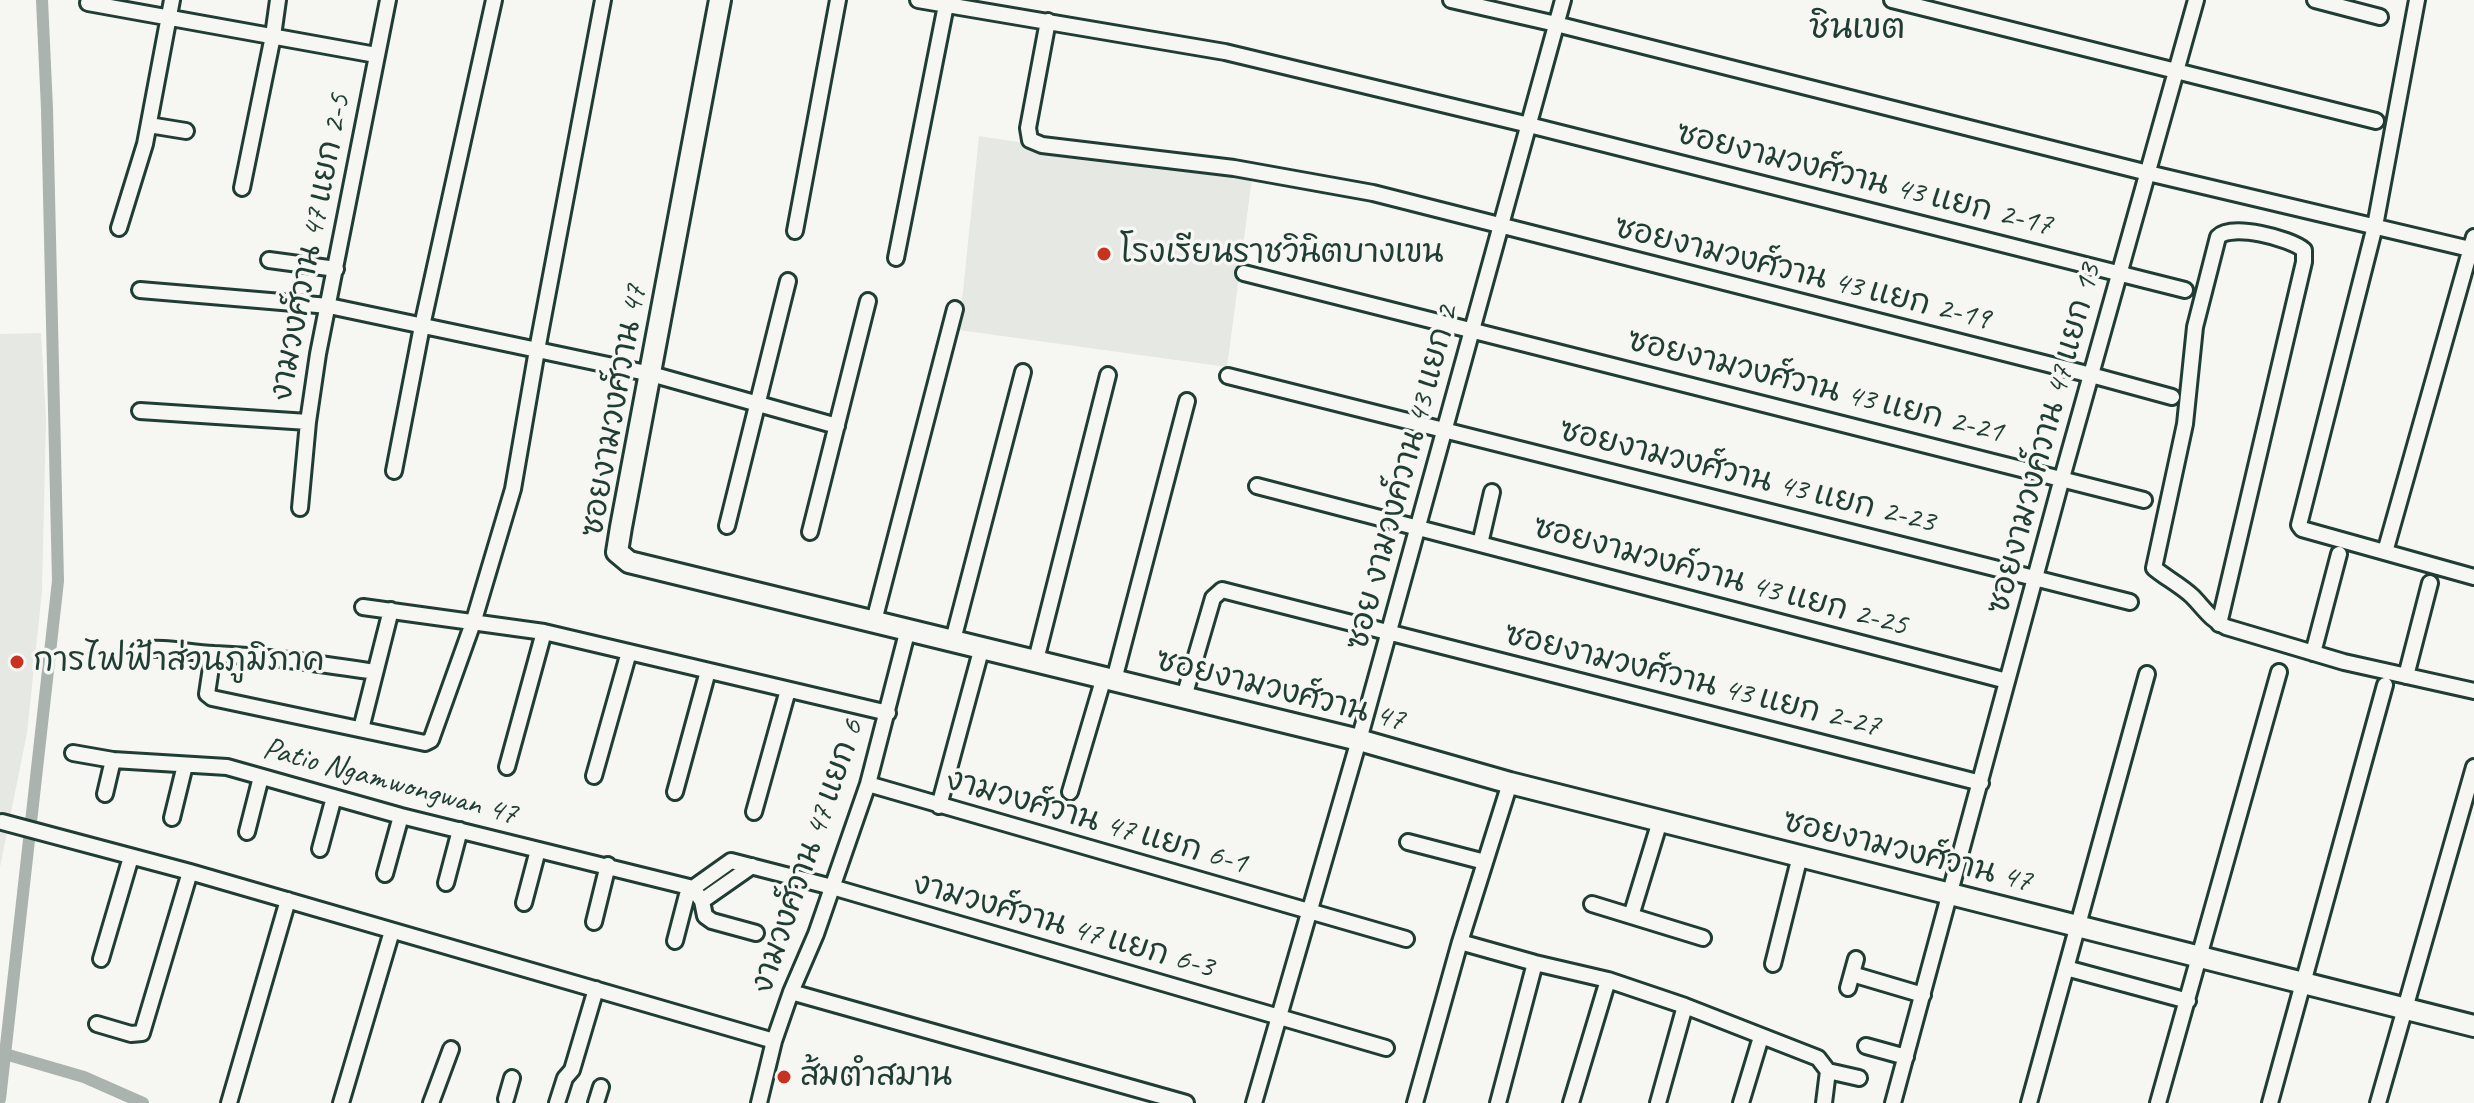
<!DOCTYPE html>
<html>
<head>
<meta charset="utf-8">
<style>
	body { margin:0 }
	canvas { display:block; background:#f6f6f2 }
</style>
</head>
<body>
<canvas width="2474" height="1103"></canvas>
<script>
const ctx = document.querySelector('canvas').getContext('2d');
ctx.lineJoin = 'round';
function fillPath(path, color) { ctx.fillStyle = color; ctx.fill(path, 'evenodd'); }
function stroke(path, color, width, dash) { ctx.strokeStyle = color; ctx.lineWidth = width; ctx.lineCap = dash ? 'butt' : 'round'; ctx.setLineDash(dash || []); ctx.stroke(path); }
function write(font, color, halo, rows, align = 'center') {
  ctx.font = font + ' Caveat,"Playpen Sans Thai",sans-serif'; ctx.lineWidth = 7; ctx.setLineDash([]); ctx.textBaseline = 'middle'; ctx.strokeStyle = halo; ctx.fillStyle = color; for (const [text, x, y, turn = 0] of rows) {
    ctx.save(); ctx.translate(x, y); ctx.rotate((+turn || 0) * Math.PI / 180); ctx.textAlign = isNaN(turn) ? turn : align; if (halo) ctx.strokeText(text, 0, 0); ctx.fillText(text, 0, 0); ctx.restore();
  }
}
fillPath(new Path2D(`
	M 979,136 L 1252,178 L 1227,367 L 959,330 Z
	M 41,333 L 46,419 L 42,591 L 27,733 L 0,867 L 0,334 Z`), '#e6e8e4');
stroke(new Path2D(`
	M 5,1054 L 84,1077 L 143,1103
	M 0,1099 L 58,581 L 47,109 L 42,0`), '#aab3ae', 12);
const street = new Path2D(`
	M 918,0 L 1225,52 L 1529,125 L 2185,290
	M 1451,0 L 1556,24 L 2148,173 L 2474,250
	M 1892,0 L 2376,121
	M 2315,0 L 2380,17
	M 2417,0 L 2375,226 L 2299,525 L 2302,529 L 2474,577
	M 88,3 L 376,55
	M 1048,21 L 1028,128 L 1030,140 L 1042,145 L 1234,168 L 1373,193 L 2091,375 L 2172,397
	M 149,125 L 186,131
	M 242,188 L 273,36 L 278,0
	M 119,228 L 145,144 L 172,0
	M 795,231 L 838,0
	M 896,258 L 946,5
	M 269,260 L 336,269
	M 1244,273 L 2144,500
	M 140,290 L 329,306 L 651,374 L 837,426
	M 1228,376 L 2130,602
	M 140,411 L 308,422
	M 394,471 L 422,326 L 494,0
	M 1257,486 L 2007,681
	M 300,508 L 308,422 L 318,354 L 388,0
	M 727,526 L 788,281
	M 810,532 L 868,301
	M 1480,544 L 1492,492
	M 2385,552 L 2474,237
	M 363,607 L 544,632 L 888,713
	M 874,621 L 955,309
	M 2219,624 L 2304,262 L 2304,250 C 2290,238 2231,223 2218,237 L 2195,327 L 2185,424 L 2154,568 C 2166,578 2180,585 2192,596 C 2203,607 2211,620 2226,627 L 2344,662 L 2474,691
	M 953,640 L 1023,372
	M 139,650 C 165,646 188,653 214,654 C 268,656 321,664 375,672
	M 2313,653 L 2339,554
	M 213,654 L 207,694 L 212,698 L 425,743 L 431,740 L 474,620 L 513,489 L 537,350 L 603,0
	M 1036,660 L 1108,375
	M 2406,676 L 2430,583
	M 1114,680 L 1187,401
	M 1184,697 L 1213,598 L 1222,590 L 1981,783
	M 361,729 L 391,610
	M 73,753 L 113,760 L 227,767 L 401,816 L 693,888
	M 507,767 L 544,632
	M 594,776 L 629,652
	M 1510,783 L 1460,942 L 1535,963 L 1608,980 L 1685,1006 L 1818,1058 L 1828,1071
	M 868,784 L 1406,939
	M 675,792 L 708,671
	M 1070,792 L 1104,677
	M 105,794 L 113,760
	M 939,806 L 982,647
	M 754,812 L 788,690
	M 172,818 L 185,765
	M 2,822 L 190,872 L 774,1041
	M 247,832 L 261,777
	M 1408,842 L 1485,862
	M 320,849 L 334,797
	M 752,866 L 702,901 L 693,888 L 731,861 L 832,887 L 1386,1048
	M 385,874 L 401,816
	M 446,883 L 460,830
	M 702,901 L 705,916 L 712,921 L 756,933
	M 524,903 L 538,850
	M 1592,904 L 1703,938
	M 1631,916 L 1660,821
	M 594,922 L 608,865
	M 675,941 L 689,887
	M 101,959 L 131,857
	M 1773,964 L 1800,856
	M 2066,968 L 2188,1001
	M 1852,974 L 1923,995
	M 1848,988 L 1856,959
	M 791,992 L 1186,1103
	M 97,1024 L 131,1034 L 142,1033 L 190,872
	M 1866,1046 L 1906,1057
	M 1828,1071 L 1859,1078
	M 506,1099 L 512,1078
	M 229,1103 L 288,900
	M 341,1103 L 392,931
	M 431,1103 L 451,1049
	M 557,1103 L 565,1078 L 572,1070 L 596,989
	M 596,1103 L 601,1087
	M 759,1103 L 774,1041 L 791,992 L 816,934 L 868,784 L 908,629
	M 1254,1103 L 1359,740 L 1563,0
	M 1415,1103 L 1460,942
	M 1498,1103 L 1535,963
	M 1571,1103 L 1608,980
	M 1658,1103 L 1685,1006
	M 1741,1103 L 1761,1037
	M 1824,1103 L 1828,1071
	M 1893,1103 L 2062,478 L 2196,0
	M 2029,1103 L 2147,674
	M 2158,1103 L 2279,672
	M 2270,1103 L 2385,685
	M 2378,1103 L 2474,767`);
const secondary = new Path2D(`
	M 720,0 L 621,527 L 617,552 L 629,562 L 1359,740 L 1510,783 L 2474,1026`);
stroke(street, '#1f3d34', 20);
stroke(secondary, '#1f3d34', 26);
stroke(street, '#f6f6f2', 14);
stroke(secondary, '#f6f6f2', 20);
for (const [x, y, r, color] of [
	[1104,254,8,"#c8321e"],
	[17,662,8,"#c8321e"],
	[784,1077,8,"#c8321e"]
]) { const dot = new Path2D(); dot.arc(x, y, r, 0, 2 * Math.PI); ctx.fillStyle = color; ctx.fill(dot); stroke(dot, '#f6f6f2', 3); }
write('32px', '#1f3d34', '#f6f6f2', [
	["ซอยงามวงศ์วาน 43 แยก 2-17",1864,180,14],
	["งามวงศ์วาน 47 แยก 2-5",311,248,-79],
	["ซอยงามวงศ์วาน 43 แยก 2-19",1802,274,14],
	["ซอยงามวงศ์วาน 43 แยก 2-21",1815,387,14],
	["ซอยงามวงศ์วาน 47",615,411,-80],
	["ซอยงามวงค์วาน 47 แยก 13",2045,439,-75],
	["ซอยงามวงศ์วาน 43 แยก 2-23",1747,477,14],
	["ซอย งามวงค์วาน 43 แยก 2",1403,478,-75],
	["ซอยงามวงค์วาน 43 แยก 2-25",1720,577,15],
	["ซอยงามวงศ์วาน 43 แยก 2-27",1692,681,14],
	["ซอยงามวงศ์วาน 47",1280,691,14],
	["Patio Ngamwongwan 47",390,782,15],
	["งามวงศ์วาน 47 แยก 6-1",1096,822,16],
	["ซอยงามวงศ์วาน 47",1907,852,14],
	["งามวงศ์วาน 47 แยก 6",808,857,-71],
	["งามวงศ์วาน 47 แยก 6-3",1063,926,16]
]);
write('32px', '#1f3d34', '#f6f6f2', [
	["โรงเรียนราชวินิตบางเขน",1120,254],
	["การไฟฟ้าส่วนภูมิภาค",33,662],
	["ส้มตำสมาน",800,1077]
], 'left');
write('34px', '#1f3d34', '#f6f6f2', [
	["ชินเขต",1857,29]
]);
</script>
</body>
</html>
